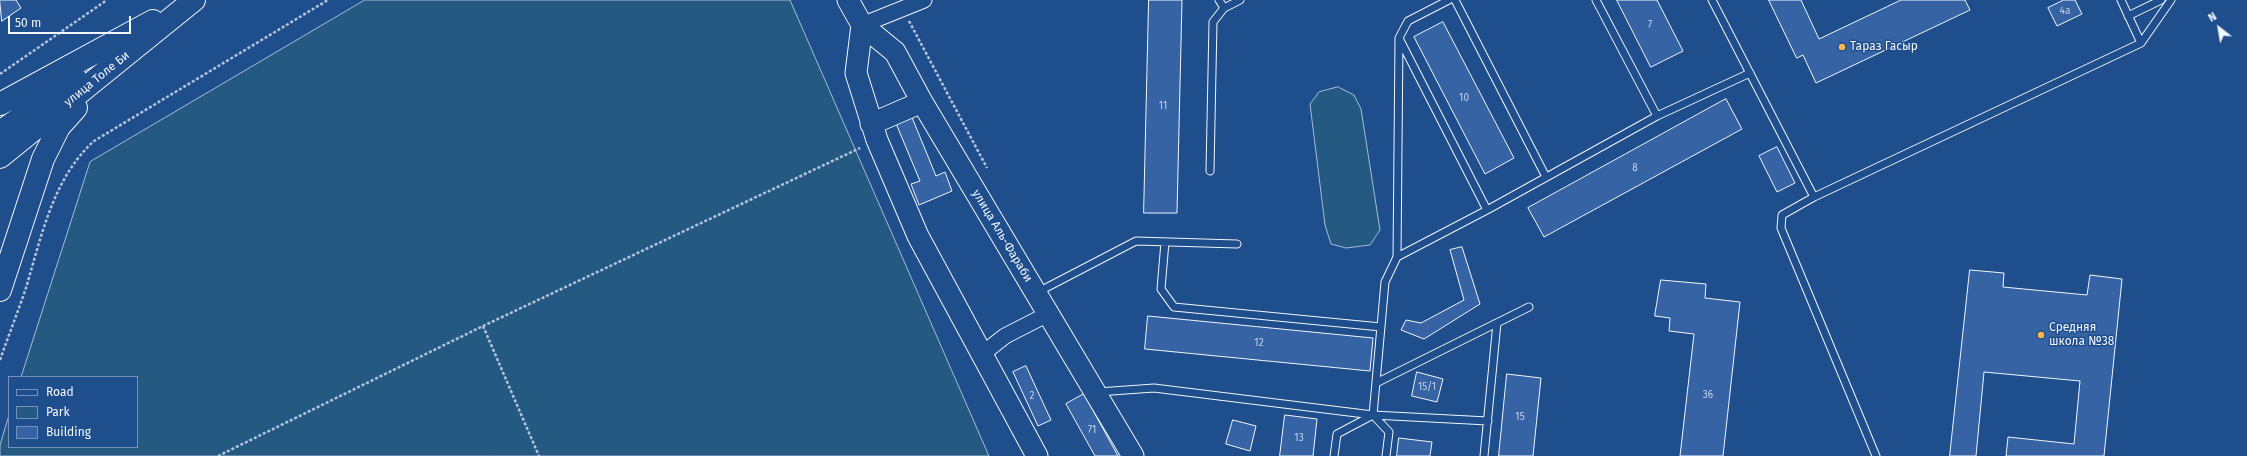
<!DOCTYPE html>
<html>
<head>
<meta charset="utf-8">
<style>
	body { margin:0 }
	#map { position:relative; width:2247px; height:456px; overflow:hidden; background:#1f4e8c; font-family:"Fira Sans",sans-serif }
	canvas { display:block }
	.legend { position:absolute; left:8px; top:376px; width:130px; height:72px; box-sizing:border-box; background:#1f4e8c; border:1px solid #7391ba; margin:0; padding:5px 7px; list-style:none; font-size:12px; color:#f2f6ff }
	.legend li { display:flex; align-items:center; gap:8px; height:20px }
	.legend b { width:20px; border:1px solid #7391ba }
	.north { position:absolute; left:2199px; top:8px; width:40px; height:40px; -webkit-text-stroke:3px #1f4e8c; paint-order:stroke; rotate:329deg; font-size:11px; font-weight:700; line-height:16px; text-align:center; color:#f2f6ff }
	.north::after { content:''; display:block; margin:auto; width:14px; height:18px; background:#f2f6ff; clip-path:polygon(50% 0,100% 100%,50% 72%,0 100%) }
	.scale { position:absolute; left:8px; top:16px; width:123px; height:18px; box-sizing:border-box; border:2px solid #f2f6ff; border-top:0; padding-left:5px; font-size:12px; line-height:14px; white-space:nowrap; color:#f2f6ff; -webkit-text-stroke:3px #1f4e8c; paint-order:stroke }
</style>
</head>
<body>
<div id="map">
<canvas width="2247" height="456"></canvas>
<ul class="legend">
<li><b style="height:5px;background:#1f4e8c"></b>Road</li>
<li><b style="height:11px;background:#245a82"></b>Park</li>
<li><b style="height:11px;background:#3563a3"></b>Building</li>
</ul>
<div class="north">N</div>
<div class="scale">50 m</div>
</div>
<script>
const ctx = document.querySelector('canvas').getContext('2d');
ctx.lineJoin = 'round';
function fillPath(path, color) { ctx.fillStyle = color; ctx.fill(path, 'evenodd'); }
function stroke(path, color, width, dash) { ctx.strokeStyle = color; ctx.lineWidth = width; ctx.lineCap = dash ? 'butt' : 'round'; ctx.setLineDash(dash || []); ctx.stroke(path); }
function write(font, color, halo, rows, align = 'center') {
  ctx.font = font + ' "Fira Sans",sans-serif'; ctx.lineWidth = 3; ctx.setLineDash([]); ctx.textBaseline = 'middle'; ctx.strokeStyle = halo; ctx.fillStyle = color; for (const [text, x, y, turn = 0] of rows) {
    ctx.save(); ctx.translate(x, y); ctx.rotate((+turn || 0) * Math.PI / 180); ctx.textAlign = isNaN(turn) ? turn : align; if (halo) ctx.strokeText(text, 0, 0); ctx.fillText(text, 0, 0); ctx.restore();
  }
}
const green = new Path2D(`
	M 365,0 L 790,0 L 989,456 L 0,456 L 0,445 L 9,415 L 9,447 L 137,447 L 137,377 L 21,377 L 90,162 Z
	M 1338,87 L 1354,95 L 1361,109 L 1380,230 L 1370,245 L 1346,248 L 1331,244 L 1325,225 L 1310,104 L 1319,92 Z`);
fillPath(green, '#245a82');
stroke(green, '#a8bbd7', 1);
const building = new Path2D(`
	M 0,0 L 16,0 L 21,8 L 2,21 Z
	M 1149,0 L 1182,0 L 1177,213 L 1144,213 Z
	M 1617,0 L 1657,0 L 1683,51 L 1651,67 Z
	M 1769,0 L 1801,0 L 1819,39 L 1901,0 L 1965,0 L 1970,10 L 1816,83 L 1803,55 L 1797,58 Z
	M 2064,0 L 2075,0 L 2082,14 L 2057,26 L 2048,8 Z
	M 1443,22 L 1514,158 L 1485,174 L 1414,37 Z
	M 1726,99 L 1742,129 L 1544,237 L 1528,208 Z
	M 911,115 L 936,176 L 945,172 L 952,191 L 919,205 L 911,184 L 920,181 L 895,121 Z
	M 1777,147 L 1795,183 L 1777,192 L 1759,156 Z
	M 1462,247 L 1480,304 L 1424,339 L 1401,330 L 1406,320 L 1421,323 L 1464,300 L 1450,250 Z
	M 1970,270 L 2004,273 L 2003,287 L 2087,295 L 2090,275 L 2122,279 L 2104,456 L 2006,456 L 2008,437 L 2074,444 L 2080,381 L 1984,372 L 1976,456 L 1950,456 Z
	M 1661,280 L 1706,284 L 1705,298 L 1740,302 L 1723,456 L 1680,456 L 1694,334 L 1669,331 L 1670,318 L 1655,316 Z
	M 1148,316 L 1373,338 L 1370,371 L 1145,349 Z
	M 1026,366 L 1051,420 L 1038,426 L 1013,372 Z
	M 1417,372 L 1443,379 L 1437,402 L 1412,396 Z
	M 1507,374 L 1541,378 L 1533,456 L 1499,456 Z
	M 1084,394 L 1118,456 L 1095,456 L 1066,404 Z
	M 1285,415 L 1317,419 L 1313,456 L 1280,456 Z
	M 1233,420 L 1256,426 L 1250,451 L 1226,444 Z
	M 1399,438 L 1432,442 L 1430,456 L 1397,456 Z`);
fillPath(building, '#3563a3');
stroke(building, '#f2f6ff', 1);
const service = new Path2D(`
	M 1219,0 L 1224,8
	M 1455,0 L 1546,177
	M 1596,0 L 1657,116
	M 1712,0 L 1814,197
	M 2121,0 L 2141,43
	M 2128,16 L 2161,0
	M 1400,40 L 1487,210
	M 1210,171 L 1213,22 L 1224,8 L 1240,0
	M 1165,242 L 1161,289 L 1174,307 L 1381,327
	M 1397,257 L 1399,38 L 1408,21 L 1449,0
	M 1038,292 L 1136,241 L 1237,244
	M 1376,383 L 1529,307
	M 1098,392 L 1154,388 L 1373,415 L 1488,421
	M 1373,415 L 1389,432 L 1386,456
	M 1334,456 L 1337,434 L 1373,415 L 1385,282 L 1397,257 L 1487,210 L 1657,116 L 1750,73
	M 1484,456 L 1497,323
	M 1876,456 L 1781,228 L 1782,215 L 1814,197 L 2141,43 L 2171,0`);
const minor = new Path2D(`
	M 862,25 L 924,0
	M 981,355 L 1005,336 L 1048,314`);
const secondary = new Path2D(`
	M 848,0 L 862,25 L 895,52 L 922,102 L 1133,456
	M 862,25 L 856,73 L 877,140 L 918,236 L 1037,456
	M 871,124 L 922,102`);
const primary = new Path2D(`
	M 0,104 L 153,21
	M 0,132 L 76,79
	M 0,157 L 194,0
	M 0,290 L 43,159 L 59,127 L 76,108`);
stroke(service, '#f2f6ff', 9);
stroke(minor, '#f2f6ff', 17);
stroke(secondary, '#f2f6ff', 23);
stroke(primary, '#f2f6ff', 24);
stroke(new Path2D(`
	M 909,21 L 987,168
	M 0,74 L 107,0
	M 483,326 L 539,456
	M 0,360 C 8,337 17,314 25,291 C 41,239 52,179 94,141 L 328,0
	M 218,456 L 483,326 L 860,148`), '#b3c4dc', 2.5, [3, 2]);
stroke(service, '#1f4e8c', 7);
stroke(minor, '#1f4e8c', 15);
stroke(secondary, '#1f4e8c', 21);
stroke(primary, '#1f4e8c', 22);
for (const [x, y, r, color] of [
	[1842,47,4,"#ffb74d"],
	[2041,335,4,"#ffb74d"]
]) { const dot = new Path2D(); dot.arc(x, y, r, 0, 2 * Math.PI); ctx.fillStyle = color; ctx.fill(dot); stroke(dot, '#1f4e8c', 1.5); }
write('10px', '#c3d1e8', null, [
	["4а",2065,11],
	["7",1650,25],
	["10",1464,98],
	["11",1163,106],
	["8",1635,168],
	["12",1259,343],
	["15/1",1427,387],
	["36",1708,395],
	["2",1032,396],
	["15",1520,417],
	["71",1092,430],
	["13",1299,438]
]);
write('12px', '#f2f6ff', '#1f4e8c', [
	["Тараз Гасыр",1850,47],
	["Средняя",2049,328],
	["школа №38",2049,342]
], 'left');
write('12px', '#f2f6ff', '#1f4e8c', [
	["улица Толе Би",97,79,-39],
	["улица Аль-Фараби",1002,236,59]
]);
</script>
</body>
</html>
